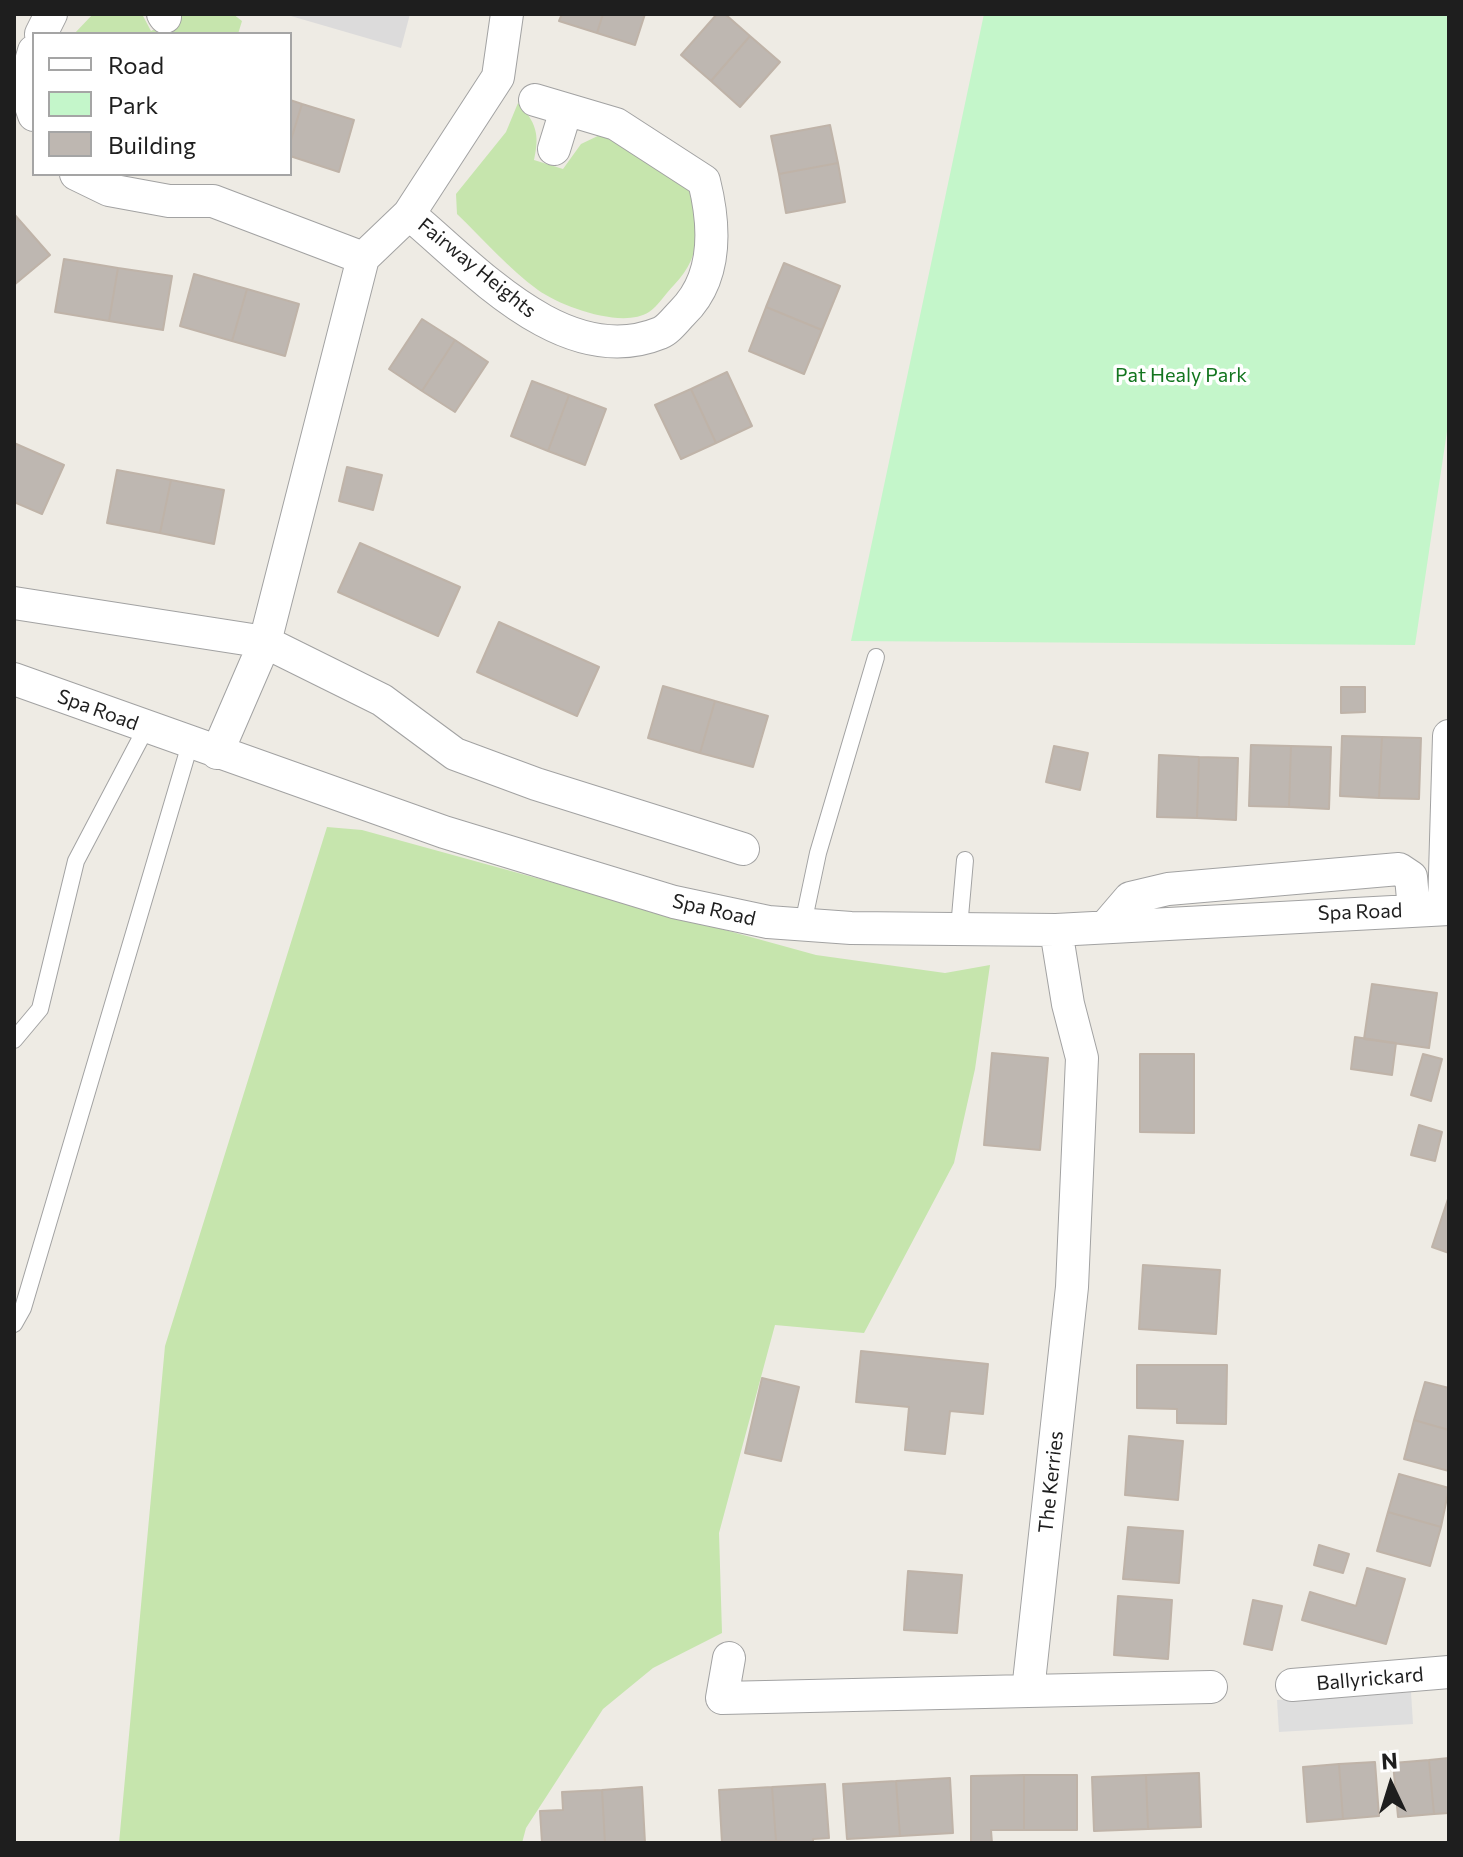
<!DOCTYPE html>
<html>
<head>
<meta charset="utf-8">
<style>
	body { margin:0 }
	#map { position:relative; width:1463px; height:1857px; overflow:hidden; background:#eeebe4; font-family:Commissioner,sans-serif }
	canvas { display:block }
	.frame { position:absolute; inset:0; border:16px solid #1e1e1e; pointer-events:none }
	.legend { position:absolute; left:32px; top:32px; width:260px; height:144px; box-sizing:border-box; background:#fff; border:2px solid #a5a5a5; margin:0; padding:10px 14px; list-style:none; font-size:24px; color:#1e1e1e }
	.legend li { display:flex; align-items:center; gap:16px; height:40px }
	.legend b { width:40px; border:2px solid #a5a5a5 }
	.north { position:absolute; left:1351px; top:1745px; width:80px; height:80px; -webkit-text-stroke:6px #fff; paint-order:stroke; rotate:356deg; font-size:22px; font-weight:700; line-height:32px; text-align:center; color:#1e1e1e }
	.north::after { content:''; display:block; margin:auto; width:28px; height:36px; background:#1e1e1e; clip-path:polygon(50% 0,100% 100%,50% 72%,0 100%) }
</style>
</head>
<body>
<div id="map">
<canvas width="1463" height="1857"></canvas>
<div class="frame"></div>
<ul class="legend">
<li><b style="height:10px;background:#fff"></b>Road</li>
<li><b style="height:22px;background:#c4f6ca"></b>Park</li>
<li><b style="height:22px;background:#beb7b1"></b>Building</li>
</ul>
<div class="north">N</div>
</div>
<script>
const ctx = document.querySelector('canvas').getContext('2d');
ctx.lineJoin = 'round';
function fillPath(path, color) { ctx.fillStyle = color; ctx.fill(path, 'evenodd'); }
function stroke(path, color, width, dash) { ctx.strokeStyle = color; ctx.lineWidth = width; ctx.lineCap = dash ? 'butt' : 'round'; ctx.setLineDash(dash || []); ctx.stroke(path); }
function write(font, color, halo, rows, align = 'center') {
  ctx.font = font + ' Commissioner,sans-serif'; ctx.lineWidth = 7; ctx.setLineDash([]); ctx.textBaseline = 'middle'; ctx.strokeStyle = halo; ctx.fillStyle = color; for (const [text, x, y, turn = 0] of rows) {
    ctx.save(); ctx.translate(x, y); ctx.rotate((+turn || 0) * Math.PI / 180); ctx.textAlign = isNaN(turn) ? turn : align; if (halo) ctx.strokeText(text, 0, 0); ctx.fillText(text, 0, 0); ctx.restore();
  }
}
fillPath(new Path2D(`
	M 284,14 L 410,14 L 401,48 Z`), '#dcdbdb');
fillPath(new Path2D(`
	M 93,14 L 142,14 L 151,31 L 184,14 L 233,14 L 242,21 L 238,34 L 74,34 Z
	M 518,103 C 536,122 540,134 534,160 L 563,169 L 581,144 L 604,133 L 688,182 C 699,221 705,253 674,285 C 666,293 658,306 649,312 C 623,329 562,307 538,290 C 509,269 483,239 457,214 L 456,194 L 506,132 Z
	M 327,827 L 362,830 L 816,955 L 945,973 L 990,965 L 975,1069 L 954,1163 L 864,1333 L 775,1325 L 719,1533 L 722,1633 L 653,1668 L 603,1709 L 526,1828 L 522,1843 L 119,1843 L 165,1346 Z`), '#c6e5ad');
fillPath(new Path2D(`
	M 984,14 L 1449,14 L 1449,418 L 1415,645 L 851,641 Z`), '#c4f6ca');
fillPath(new Path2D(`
	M 1411,1692 L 1413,1724 L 1279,1732 L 1277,1700 Z`), '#dedede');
const building = new Path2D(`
	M 562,14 L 603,14 L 597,33 L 559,21 Z
	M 603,14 L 645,14 L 635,45 L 597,33 Z
	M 717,14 L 725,14 L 750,36 L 711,81 L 681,55 Z
	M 750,36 L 780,62 L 740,107 L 711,81 Z
	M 290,100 L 302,104 L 290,143 Z
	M 302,104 L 354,120 L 339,172 L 290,156 L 290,143 Z
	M 830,125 L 838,163 L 779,174 L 771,136 Z
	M 838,163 L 845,202 L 786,213 L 779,174 Z
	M 14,214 L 50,255 L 14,285 Z
	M 64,259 L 118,268 L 109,321 L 55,312 Z
	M 784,263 L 840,286 L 822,330 L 766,307 Z
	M 118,268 L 172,276 L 163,330 L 109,321 Z
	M 194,274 L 247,289 L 232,341 L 180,326 Z
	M 247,289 L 299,304 L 285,356 L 232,341 Z
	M 766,307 L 822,330 L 804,374 L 749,351 Z
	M 422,319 L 455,340 L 422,391 L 389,369 Z
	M 455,340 L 488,362 L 455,412 L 422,391 Z
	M 727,372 L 752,426 L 716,443 L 691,389 Z
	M 532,381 L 569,395 L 548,451 L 511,436 Z
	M 691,389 L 716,443 L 681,459 L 655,405 Z
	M 569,395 L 606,409 L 585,465 L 548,451 Z
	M 14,443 L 64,465 L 42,514 L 14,502 Z
	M 347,467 L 382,475 L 373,510 L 339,501 Z
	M 117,470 L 171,480 L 160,533 L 107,523 Z
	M 171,480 L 224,490 L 214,544 L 160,533 Z
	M 360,543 L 460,587 L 438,636 L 338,592 Z
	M 499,622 L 599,667 L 577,716 L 477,672 Z
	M 663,686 L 715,701 L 700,753 L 648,738 Z
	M 1341,687 L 1365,687 L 1365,712 L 1341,713 Z
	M 715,701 L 768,716 L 753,767 L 700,753 Z
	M 1342,736 L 1382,737 L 1379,798 L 1340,796 Z
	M 1382,737 L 1421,738 L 1419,799 L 1379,798 Z
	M 1251,745 L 1291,746 L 1289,807 L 1249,806 Z
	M 1054,746 L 1088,753 L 1080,790 L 1046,782 Z
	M 1291,746 L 1331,747 L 1329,809 L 1289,807 Z
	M 1159,755 L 1199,757 L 1197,818 L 1157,817 Z
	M 1199,757 L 1238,758 L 1236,820 L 1197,818 Z
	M 1372,984 L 1437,993 L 1429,1048 L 1364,1039 Z
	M 1355,1037 L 1396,1043 L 1392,1075 L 1351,1069 Z
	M 992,1053 L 1048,1058 L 1040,1150 L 984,1145 Z
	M 1140,1054 L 1194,1054 L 1194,1133 L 1140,1132 Z
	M 1423,1054 L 1442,1059 L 1431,1101 L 1411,1095 Z
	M 1419,1125 L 1442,1132 L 1435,1161 L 1411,1155 Z
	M 1449,1196 L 1449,1253 L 1432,1247 Z
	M 1143,1265 L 1220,1270 L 1216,1334 L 1139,1329 Z
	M 861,1351 L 988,1364 L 983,1414 L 950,1411 L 945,1454 L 905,1450 L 909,1407 L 856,1402 Z
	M 1137,1365 L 1227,1365 L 1226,1424 L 1177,1423 L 1177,1409 L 1137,1408 Z
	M 762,1378 L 799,1387 L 781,1461 L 745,1453 Z
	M 1425,1382 L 1449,1388 L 1449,1430 L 1414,1420 Z
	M 1414,1420 L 1449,1430 L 1449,1471 L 1404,1459 Z
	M 1129,1436 L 1183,1441 L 1178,1500 L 1125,1495 Z
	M 1399,1474 L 1449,1488 L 1441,1527 L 1388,1512 Z
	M 1388,1512 L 1441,1527 L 1430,1566 L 1377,1551 Z
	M 1128,1527 L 1183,1531 L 1179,1583 L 1123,1579 Z
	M 1319,1545 L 1349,1554 L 1343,1573 L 1314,1565 Z
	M 1367,1568 L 1405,1579 L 1386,1644 L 1302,1620 L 1310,1592 L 1356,1606 Z
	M 908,1571 L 962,1575 L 957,1633 L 904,1630 Z
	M 1118,1596 L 1172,1600 L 1168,1659 L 1114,1655 Z
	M 1253,1600 L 1282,1606 L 1272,1650 L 1244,1644 Z
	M 1449,1758 L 1449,1813 L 1434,1814 L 1429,1760 Z
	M 1429,1760 L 1434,1814 L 1398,1817 L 1393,1763 Z
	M 1375,1762 L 1379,1816 L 1343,1819 L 1339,1764 Z
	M 1339,1764 L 1343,1819 L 1307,1822 L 1303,1767 Z
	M 1199,1773 L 1201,1827 L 1148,1829 L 1146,1775 Z
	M 1024,1775 L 1077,1775 L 1077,1830 L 1024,1830 Z
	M 1024,1775 L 1024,1830 L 991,1830 L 992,1843 L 971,1843 L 971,1776 Z
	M 1146,1775 L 1148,1829 L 1094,1831 L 1092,1777 Z
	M 950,1778 L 953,1833 L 900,1836 L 896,1781 Z
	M 896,1781 L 900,1836 L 847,1839 L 843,1784 Z
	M 825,1784 L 829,1838 L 813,1839 L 813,1843 L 776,1841 L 772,1787 Z
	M 642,1787 L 645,1843 L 605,1843 L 602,1790 Z
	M 772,1787 L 776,1841 L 722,1843 L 719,1790 Z
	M 602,1790 L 605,1843 L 542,1843 L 540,1811 L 563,1810 L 562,1792 Z`);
fillPath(building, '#beb7b1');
stroke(building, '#bfb3a8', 2);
const lane = new Path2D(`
	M 803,924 L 818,853 L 876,657
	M 959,928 L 965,860
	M 14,1040 L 40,1009 L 76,861 L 146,728
	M 14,1324 L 23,1308 L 190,744`);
const street = new Path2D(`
	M 163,14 L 165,17
	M 41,34 L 51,14
	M 34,51 L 24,86 L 34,115
	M 554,149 L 566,110
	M 76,174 L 109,190 L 169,201 L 213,201 L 363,258
	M 409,214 C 474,268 565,372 660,333 C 668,330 676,319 682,313 C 718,278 715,225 704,181 L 616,124 L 535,100
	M 14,603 L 265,642 L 382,700 L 455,754 L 536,784 L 743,849
	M 14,679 L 444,832 L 674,902 L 768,922 L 851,928 L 1056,930 L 1449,909
	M 217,753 L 265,642 L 363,258 L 409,214 L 498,77 L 507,14
	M 1444,909 L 1449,736
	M 1106,926 L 1130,898 L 1168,889 L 1399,869 L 1411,877 L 1414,910
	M 729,1658 L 722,1698 L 1028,1691 L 1072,1287 L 1082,1058 L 1068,1004 L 1056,930
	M 1292,1685 L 1449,1672
	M 1028,1691 L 1211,1687`);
stroke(lane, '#a2a2a2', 18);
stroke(street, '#a2a2a2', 34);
stroke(lane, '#fff', 16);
stroke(street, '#fff', 32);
write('20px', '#1e1e1e', '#fff', [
	["Fairway Heights",477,268,39],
	["Spa Road",98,710,20],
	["Spa Road",714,910,13],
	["Spa Road",1360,912,-2],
	["The Kerries",1051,1482,-84],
	["Ballyrickard",1370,1679,-5]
]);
write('20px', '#13751f', '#fff', [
	["Pat Healy Park",1181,375]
]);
</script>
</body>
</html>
